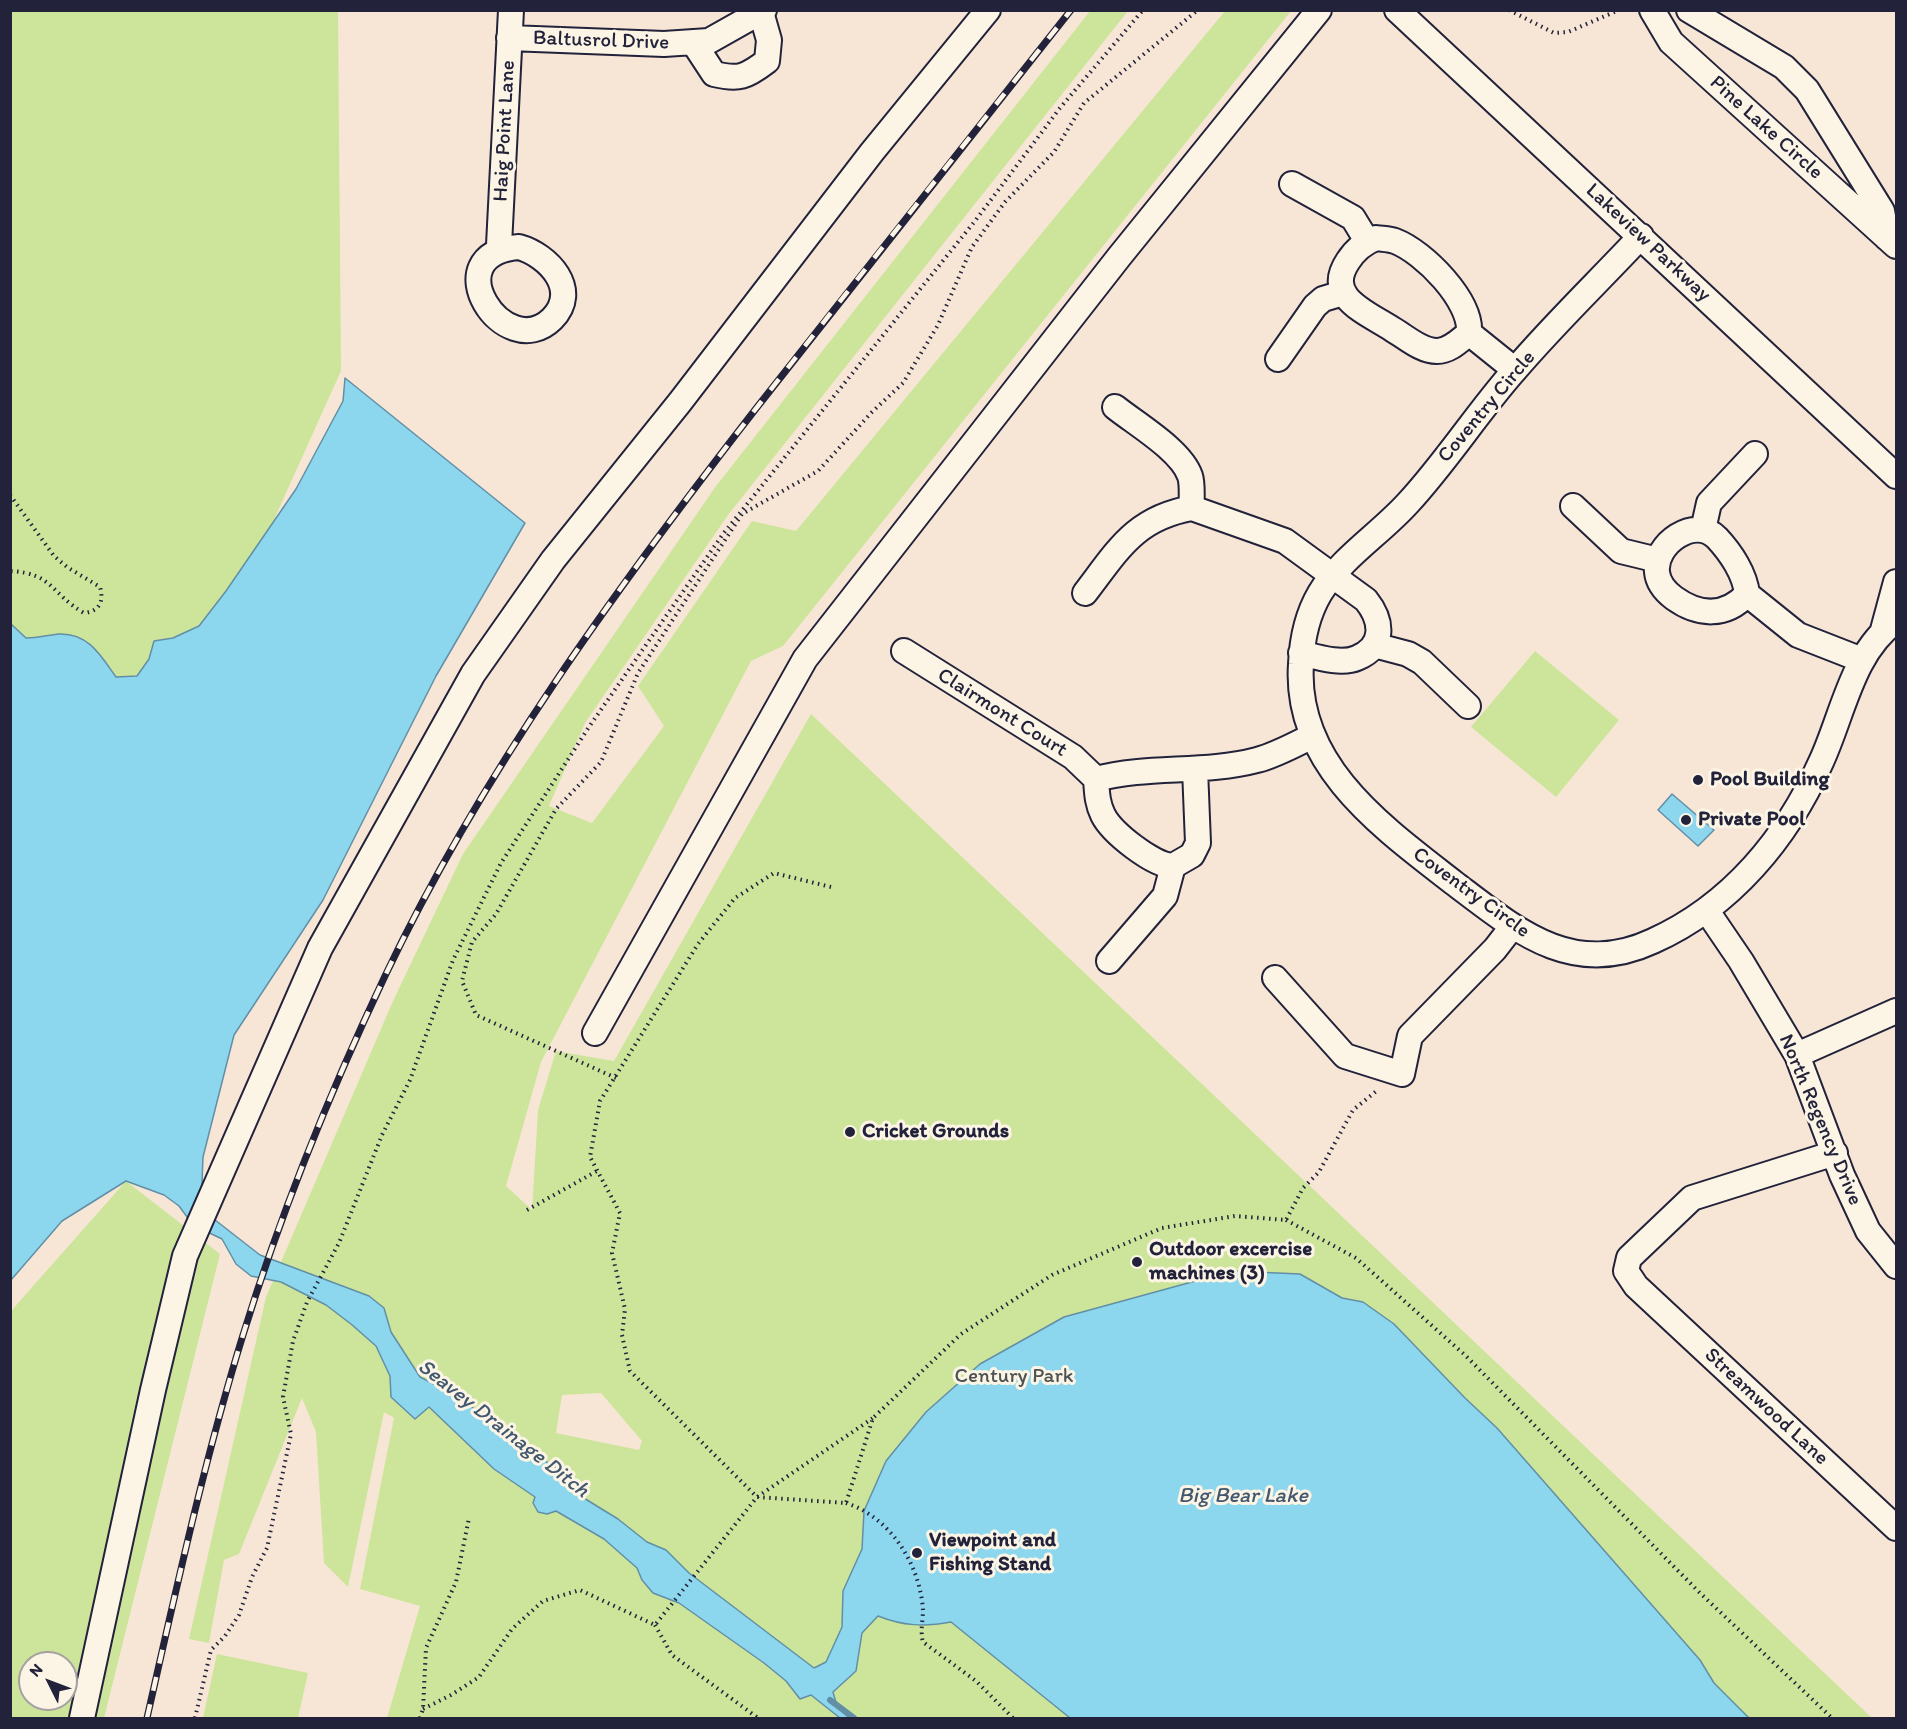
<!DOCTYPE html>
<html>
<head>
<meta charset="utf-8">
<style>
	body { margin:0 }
	#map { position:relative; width:1907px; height:1729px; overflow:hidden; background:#f7e6d6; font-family:Itim,sans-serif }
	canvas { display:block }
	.frame { position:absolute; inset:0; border:12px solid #22223b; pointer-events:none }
	.north { position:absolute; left:18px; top:1651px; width:60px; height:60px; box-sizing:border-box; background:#fcf5e5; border:2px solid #a5a1a1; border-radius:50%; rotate:312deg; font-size:16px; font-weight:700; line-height:24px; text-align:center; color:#22223b }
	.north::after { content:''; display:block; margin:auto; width:21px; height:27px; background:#22223b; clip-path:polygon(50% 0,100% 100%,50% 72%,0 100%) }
</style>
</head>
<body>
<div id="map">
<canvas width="1907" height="1729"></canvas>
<div class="frame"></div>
<div class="north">N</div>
</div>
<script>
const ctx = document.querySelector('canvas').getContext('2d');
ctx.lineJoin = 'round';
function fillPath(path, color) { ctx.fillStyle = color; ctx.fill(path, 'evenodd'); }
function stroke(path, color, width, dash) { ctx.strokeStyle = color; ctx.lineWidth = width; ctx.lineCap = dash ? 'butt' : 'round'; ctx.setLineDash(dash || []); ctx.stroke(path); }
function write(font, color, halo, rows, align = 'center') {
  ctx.font = font + ' Itim,sans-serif'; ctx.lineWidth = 6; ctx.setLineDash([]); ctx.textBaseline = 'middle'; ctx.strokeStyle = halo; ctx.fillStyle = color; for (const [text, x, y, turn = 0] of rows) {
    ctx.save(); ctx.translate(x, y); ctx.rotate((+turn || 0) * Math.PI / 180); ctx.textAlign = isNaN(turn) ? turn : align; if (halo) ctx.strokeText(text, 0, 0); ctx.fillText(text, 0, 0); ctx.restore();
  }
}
fillPath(new Path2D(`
	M 10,11 L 338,11 L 341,371 L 259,553 L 143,698 L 36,652 L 11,636 Z
	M 1090,11 L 1128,11 L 728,515 L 585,723 L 549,806 L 592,823 L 664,726 L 638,686 L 752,521 L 796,531 L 1225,11 L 1291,11 L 783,646 L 751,661 L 541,1062 L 506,1186 L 532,1210 L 538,1110 L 556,1051 L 614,1061 L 811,714 L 1872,1718 L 387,1718 L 420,1606 L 360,1589 L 394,1418 L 384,1412 L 348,1587 L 324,1563 L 316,1432 L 302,1398 L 239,1554 L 224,1560 L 209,1643 L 189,1639 L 266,1297 L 393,1001 L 463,854 L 716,486 ZM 601,1393 L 642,1441 L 639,1450 L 556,1433 L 562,1395 Z
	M 1535,651 L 1619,720 L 1556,797 L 1471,727 Z
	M 126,1181 L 220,1254 L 104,1718 L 11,1718 L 11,1311 ZM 30,1663 L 66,1663 L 66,1699 L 30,1699 Z
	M 217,1654 L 308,1673 L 298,1718 L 203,1718 Z`), '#cde59b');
const water = new Path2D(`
	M 345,378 L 525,523 L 436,676 L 323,900 L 234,1035 L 203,1157 L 201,1209 L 260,1255 L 369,1296 L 384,1308 L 391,1332 L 420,1377 L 460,1397 L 503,1433 L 565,1474 L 574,1492 L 618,1519 L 647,1542 L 666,1550 L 689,1573 L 814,1668 L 826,1662 L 842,1627 L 843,1591 L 862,1549 L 864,1511 L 886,1461 L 926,1412 L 980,1364 L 1064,1317 L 1232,1271 L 1300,1274 L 1342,1298 L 1363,1302 L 1394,1324 L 1465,1398 L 1497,1428 L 1700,1660 L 1714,1683 L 1749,1718 L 1070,1718 L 951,1622 C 924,1627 903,1626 878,1616 L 862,1633 L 856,1671 L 833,1692 L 837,1706 L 849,1718 L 840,1718 L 811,1695 L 800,1699 L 786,1681 L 764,1663 L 679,1603 L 653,1593 L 642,1580 L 637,1568 L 604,1539 L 556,1511 L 547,1514 L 538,1512 L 533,1503 L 535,1497 L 494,1469 L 429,1407 L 415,1419 L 391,1397 L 390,1376 L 376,1346 L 351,1324 L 326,1305 L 281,1282 L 251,1276 L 236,1264 L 222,1239 L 193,1225 L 179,1206 L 164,1195 L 126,1181 L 62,1221 L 11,1280 L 11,624 L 26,638 C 38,638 48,635 59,634 C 89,633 101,656 116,677 L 137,676 L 149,659 L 154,641 L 173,638 L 199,626 L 226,591 L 296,489 L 343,401 Z
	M 1672,794 L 1714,830 L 1698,846 L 1658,810 Z`);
fillPath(water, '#8cd7ed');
stroke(water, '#628fa6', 1.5);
stroke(new Path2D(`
	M 830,1700 L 854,1718`), '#628fa6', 6);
const minor = new Path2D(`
	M 1397,10 L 1896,476
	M 1652,10 L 1671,42 L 1896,246
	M 1689,10 L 1784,67 L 1807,90 L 1882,211 L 1887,238
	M 509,38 L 664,44 L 709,41 L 764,10
	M 693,42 L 714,74 C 739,80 746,77 767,61 L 769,40 L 761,12
	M 1292,184 L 1353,218 L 1367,241
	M 1641,236 C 1599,281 1554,324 1514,371 C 1477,413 1446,462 1408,503 C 1380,534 1342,557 1320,593 C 1307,615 1302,639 1301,664 C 1294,765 1382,827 1454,883 C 1516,930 1572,979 1653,941 C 1731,906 1787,838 1821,762 C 1843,715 1852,652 1896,621
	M 1376,238 C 1382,239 1389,239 1395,241 C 1424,252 1472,301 1469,333 C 1460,340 1450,351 1437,351 C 1421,351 1406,337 1392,329 C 1366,312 1324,297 1348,261 C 1355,250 1363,243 1376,238 Z
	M 519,247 C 548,255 581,290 552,319 C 505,365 432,254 519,247 Z
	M 501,250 L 499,245 L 511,10
	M 1469,333 L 1515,370
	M 1278,359 L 1315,306 L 1323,299 L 1343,293
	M 1573,506 L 1621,551 L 1658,560
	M 1192,508 L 1285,541 L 1366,600 C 1382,620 1386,646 1357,658 C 1341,665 1317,657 1301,653
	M 1703,530 L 1709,503 L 1755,454
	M 1085,593 C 1118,550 1135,518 1192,508 C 1191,498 1193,485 1190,476 C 1181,450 1136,424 1115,407
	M 1747,594 C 1726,617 1699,616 1674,598 C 1666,592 1658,583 1657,572 C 1654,544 1695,515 1717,538 C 1731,553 1745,574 1747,594 L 1798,635 L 1862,660
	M 1883,630 L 1896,582
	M 1374,645 L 1408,654 L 1422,662 L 1468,706
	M 904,651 L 1073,757 L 1096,779 C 1097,792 1097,803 1103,815 C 1112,833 1153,865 1173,866
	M 1096,779 C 1148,765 1204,774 1257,760 C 1276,755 1294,745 1312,736
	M 1707,911 L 1741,961 L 1797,1055 L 1842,1175 L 1868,1231 L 1896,1266
	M 1109,961 L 1165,896 L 1173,866 L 1192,855 L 1198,843 L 1195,769
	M 1275,978 L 1345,1056 L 1402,1074 L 1410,1036 L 1495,949 L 1512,927
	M 595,1033 L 805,659 L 1119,257 L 1319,10
	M 1797,1055 L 1896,1011
	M 1835,1153 L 1692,1198 L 1629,1258 L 1626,1271 L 1636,1286 L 1896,1528
	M 82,1718 L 153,1390 L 185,1256 L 320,948 L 473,674 L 553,560 L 680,402 L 872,152 L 988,10`);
stroke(minor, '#22223b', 28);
stroke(new Path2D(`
	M 1509,10 L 1554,33 L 1568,32 L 1619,10
	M 10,20 L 10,24
	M 10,495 L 54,556 L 67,567 L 100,587 C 104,601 100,611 84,613 C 51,594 53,573 10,571
	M 831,887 L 774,873 L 735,898 L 698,944 L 600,1101 L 590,1157 L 620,1213 L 612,1253 L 625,1309 L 622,1335 L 630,1371 L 757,1497 L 846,1503 L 873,1418 L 961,1334 L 1052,1275 L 1162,1228 L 1235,1216 L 1286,1220 L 1303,1188 L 1319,1172 L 1353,1110 L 1379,1089
	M 616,1078 L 476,1015 L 462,981 L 472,942 L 496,914 L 556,809 L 601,762 L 638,673 L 742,514 L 818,471 L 872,412 L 903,383 L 938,325 L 972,247 L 1005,202 L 1054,152 L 1084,103 L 1198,10
	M 527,1210 L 597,1171
	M 1286,1220 L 1356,1258 L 1465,1355 L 1699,1592 L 1832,1718
	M 846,1503 C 890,1517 920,1564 923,1610 C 923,1620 920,1631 923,1642 L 976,1681 L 1013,1718
	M 655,1625 L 672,1655 L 758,1718
	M 423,1709 L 451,1695 L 479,1677 L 512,1629 L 543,1601 L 580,1590 L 655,1625 L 757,1497 L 873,1418
	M 195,1718 L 211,1650 L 225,1636 L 239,1615 L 252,1577 L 267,1548 L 291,1434 L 283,1397 L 293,1341 L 307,1302 L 339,1243 L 382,1135 L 410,1080 L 453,960 L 501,863 L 589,727 L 723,534 L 975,221 L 1060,108 L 1143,10
	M 420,1718 L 423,1709 L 426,1648 L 456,1582 L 469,1518`), '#22223b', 4, [1.5, 4.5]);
stroke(minor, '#fcf5e5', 24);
const rail = new Path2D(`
	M 147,1718 C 176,1590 204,1461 243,1335 C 281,1212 330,1092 385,976 C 483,770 618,586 758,406 C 861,274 966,142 1071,10`);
stroke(rail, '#22223b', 7);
stroke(rail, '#fcf5e5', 4.5, [14]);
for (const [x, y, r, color] of [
	[1698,780,6,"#22223b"],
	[1686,820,6,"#22223b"],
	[850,1132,6,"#22223b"],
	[1137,1262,6,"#22223b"],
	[917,1553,6,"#22223b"]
]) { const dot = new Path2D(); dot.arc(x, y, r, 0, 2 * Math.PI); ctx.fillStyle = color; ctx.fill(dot); stroke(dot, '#fcf5e5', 2); }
write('21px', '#22223b', '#fcf5e5', [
	["Baltusrol Drive",601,41,2],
	["Pine Lake Circle",1766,128,42],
	["Haig Point Lane",505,131,-87],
	["Lakeview Parkway",1648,243,43],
	["Coventry Circle",1487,407,-50],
	["Clairmont Court",1002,713,32],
	["Coventry Circle",1471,893,36],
	["North Regency Drive",1820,1120,67],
	["Streamwood Lane",1766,1407,43]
]);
write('bold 21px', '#22223b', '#fcf5e5', [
	["Pool Building",1710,780],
	["Private Pool",1698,820],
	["Cricket Grounds",862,1132],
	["Outdoor excercise",1149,1250],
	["machines (3)",1149,1274],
	["Viewpoint and",929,1541],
	["Fishing Stand",929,1565]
], 'left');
write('21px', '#4d5353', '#fcf5e5', [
	["Century Park",1014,1377]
]);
write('italic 22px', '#425870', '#fcf5e5', [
	["Seavey Drainage Ditch",503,1429,38],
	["Big Bear Lake",1243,1496]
]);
</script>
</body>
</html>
